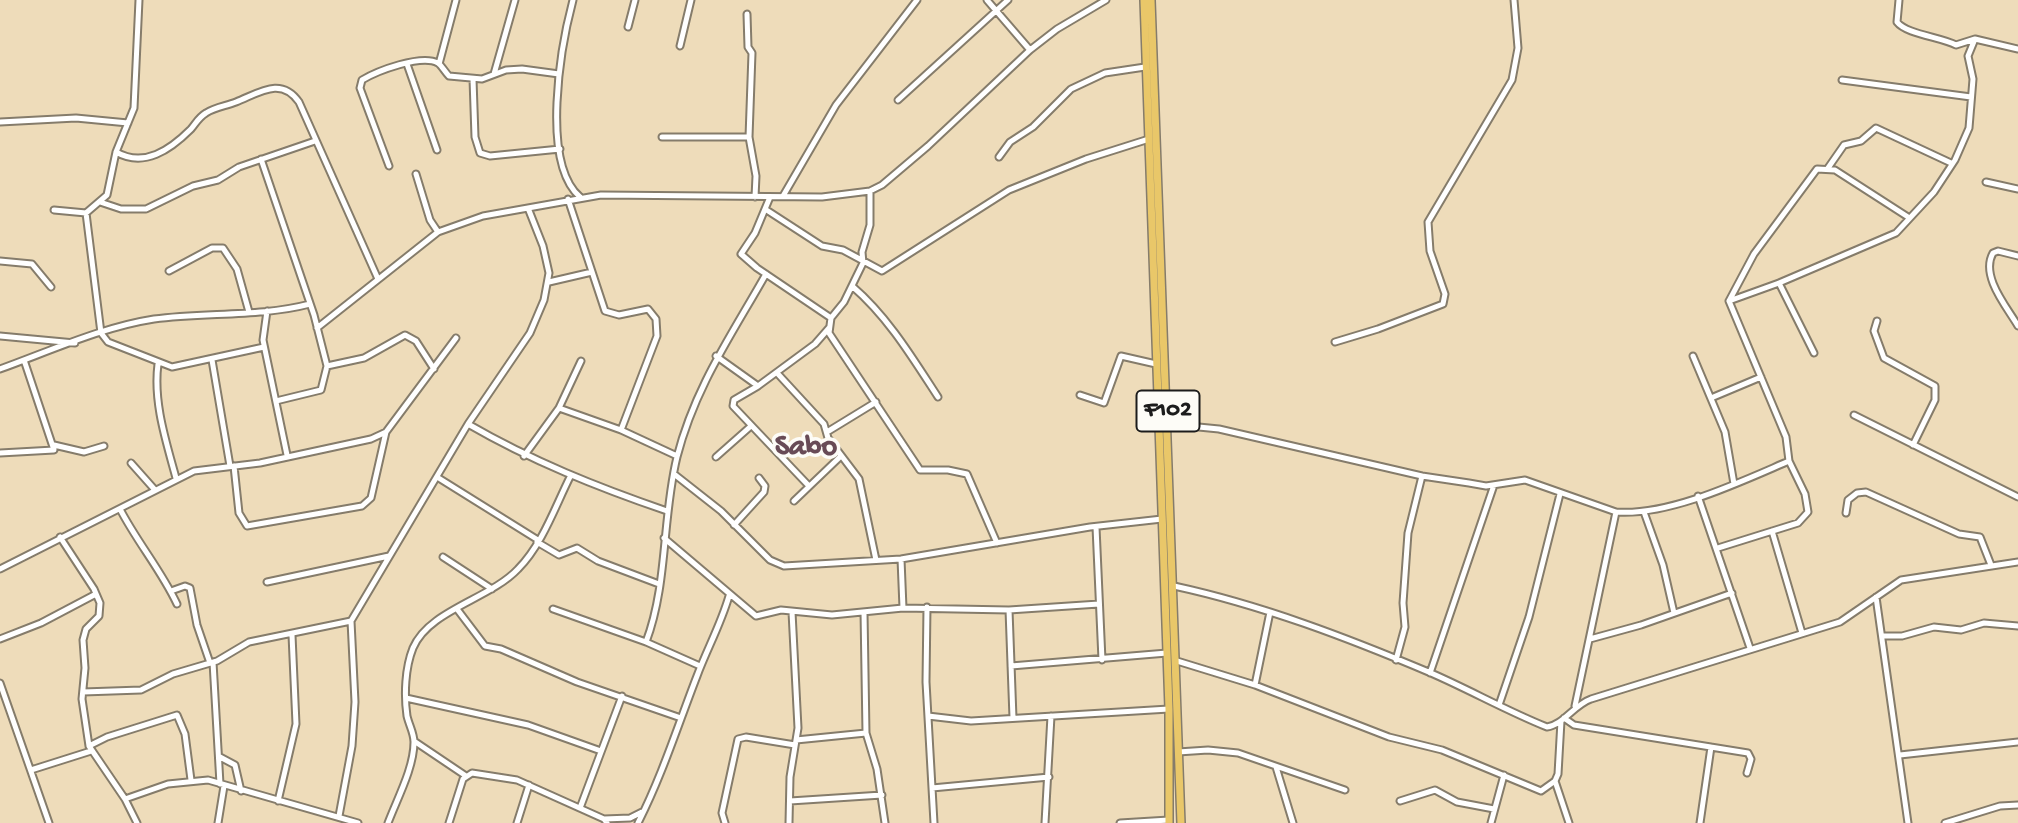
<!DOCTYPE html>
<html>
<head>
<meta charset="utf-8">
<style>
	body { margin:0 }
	canvas { display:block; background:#eedcba }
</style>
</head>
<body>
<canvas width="2018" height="823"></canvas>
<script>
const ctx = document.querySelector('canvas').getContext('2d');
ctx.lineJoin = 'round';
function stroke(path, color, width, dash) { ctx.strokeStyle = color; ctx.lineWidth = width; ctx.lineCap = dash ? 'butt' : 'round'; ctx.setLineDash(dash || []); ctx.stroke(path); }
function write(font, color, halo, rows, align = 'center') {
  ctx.font = font + ' "Gochi Hand",sans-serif'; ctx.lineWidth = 7; ctx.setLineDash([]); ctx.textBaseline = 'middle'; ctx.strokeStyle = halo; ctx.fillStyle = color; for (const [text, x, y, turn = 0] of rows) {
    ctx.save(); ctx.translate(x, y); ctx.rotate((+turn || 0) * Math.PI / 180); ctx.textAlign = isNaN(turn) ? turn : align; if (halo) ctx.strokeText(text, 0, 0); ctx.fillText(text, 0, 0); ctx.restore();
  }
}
const minor = new Path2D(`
	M 573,0 C 561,45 540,162 580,197
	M 987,0 L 1030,50
	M 1899,0 L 1897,22 C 1906,34 1940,37 1956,45 L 1975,39
	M 747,14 L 748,47 L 752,53 L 749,137 L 756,176 L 755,197
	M 628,27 L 635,0
	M 680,46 L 691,0
	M 407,64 L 437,150
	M 439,64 L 456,0
	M 494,74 L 515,0
	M 473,79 L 475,137 L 480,153 L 490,156 L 560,149
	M 1842,80 L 1971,97
	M 898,100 L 1008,0
	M 0,122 L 76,118 L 128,123
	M 662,137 L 749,137
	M 116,152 C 144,168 170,150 191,129 C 196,123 199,117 206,113 C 215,107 226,106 236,102 C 259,93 281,76 299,102 L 378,279
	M 999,157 L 1010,142 L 1033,127 L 1071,89 L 1105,73 L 1145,67
	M 261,159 L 314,315 L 327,366 L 321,390 L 276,401
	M 389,166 L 360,88 L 362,80 C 377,71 421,54 438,63 C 442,66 445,72 449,76 L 482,79 L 506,70 L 522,69 L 559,74
	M 1828,168 L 1844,145 L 1861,141 L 1876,128 L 1951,163
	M 416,174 L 430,220 L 438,232
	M 1986,182 L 2018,189
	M 870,191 L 870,225 L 862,252 L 863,263 L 844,302 L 831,318 L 829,333 L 920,470 L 948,470 L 967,474 L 997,543
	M 783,196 L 836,105 L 917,0
	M 770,197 L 755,233 L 741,254 L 757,268 L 831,318
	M 568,199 L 605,311 L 619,315 L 648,309 L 656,319 L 657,336 L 621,430
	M 100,202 L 121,209 L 146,209 L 193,186 L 218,180 L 239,167 L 315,141
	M 765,209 L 822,246 L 843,250 L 882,271 L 1009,190 L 1086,159 L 1149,139
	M 54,210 L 86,213 L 107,195 L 116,152 L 134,108 L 139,0
	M 86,213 L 101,333 L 108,342 L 172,367 L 264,347
	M 2018,256 L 1998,251 L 1993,253 C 1980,276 2007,307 2018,326
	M 0,261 L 32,264 L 51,287
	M 169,271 L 212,248 L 223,248 L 237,269 L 249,312
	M 549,282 L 592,272
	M 1779,283 L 1814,353
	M 852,286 C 888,317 912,357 938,397
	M 1729,301 L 1779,283 L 1896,233 L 1934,192 L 1955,160 L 1969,128 L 1973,79 L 1968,56 L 1975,39 L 2018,49
	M 1729,301 L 1754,254 L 1817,169 L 1835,170 L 1908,217
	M 267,311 L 263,340 L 287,455
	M 1877,321 L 1874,331 L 1884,358 L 1935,386 L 1935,400 L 1913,445
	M 317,328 L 438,232 L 483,216 L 601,195 L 822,197 L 870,191 L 882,185 L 928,146 L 1030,50 L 1057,29 L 1106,0
	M 0,336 L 75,343
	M 1335,342 L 1378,329 L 1443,304 L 1445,294 L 1430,251 L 1428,222 L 1512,80 L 1518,48 L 1514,0
	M 716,356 L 758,386 L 815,344 L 829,328
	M 1693,356 L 1725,432 L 1734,484
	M 212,360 L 230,466
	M 158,364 C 153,402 166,441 176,478
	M 327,366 L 364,358 L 405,335 L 416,341 L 434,369
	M 0,369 C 50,351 102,327 154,319 C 206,312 260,317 310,304
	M 778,374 L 824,424 L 828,438 L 859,479 L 876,560
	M 758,386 L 734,400 L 733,406 L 809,486
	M 1080,395 L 1104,403 L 1121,356 L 1156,364
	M 1711,398 L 1761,377
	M 559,408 L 621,430 L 677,456
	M 1854,415 L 2018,497
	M 468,424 C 532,461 597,487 667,511
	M 1168,424 L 1219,429 L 1422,476 L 1469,483 L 1486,486 L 1525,480 L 1616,512 C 1669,516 1740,482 1789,461
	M 827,432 L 876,402
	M 54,445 L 84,452 L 104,446
	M 0,453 L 54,450 L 24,360
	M 524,456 L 559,408 L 581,361
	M 716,457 L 751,426
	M 131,463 L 155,490
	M 234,466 L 239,513 L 247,526 L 362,506 L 371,498 L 386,432
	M 674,474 L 721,511 L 770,560 L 784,566 L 901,559 L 1090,527 L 1162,519
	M 437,477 L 538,540
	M 1698,496 L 1750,648
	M 794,501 L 841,456
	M 120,509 C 137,542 161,570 177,604
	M 1644,512 L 1663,565 L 1674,613
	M 1846,513 L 1848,500 L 1857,493 L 1866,492 L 1959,534 L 1980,537 L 1991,565
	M 734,525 L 764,492 L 765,486 L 759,478
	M 1096,527 L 1102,660
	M 1772,531 L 1802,633
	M 60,537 L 94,589 L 100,603 L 99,616 L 86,629 L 83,640 L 85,668 L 82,699 L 89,746 L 125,799 L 137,823
	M 664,538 L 756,616 L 781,610 L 832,615 L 903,608 L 1009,610 L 1099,604
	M 537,542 L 559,555 L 577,548 L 598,561 L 659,584
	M 1718,548 L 1798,523 L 1808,512 L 1805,494 L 1789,461 L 1786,437 L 1729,301
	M 443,557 L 492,589
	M 901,559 L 903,608
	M 0,569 L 194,471 L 260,463 L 371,439 L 386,432 L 456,338
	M 267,582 L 389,556
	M 1174,586 C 1262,605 1348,638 1431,673 C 1470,690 1507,711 1547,727 C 1563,725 1574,705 1591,699 L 1840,622 L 1901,580 L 2018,562
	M 171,591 L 185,586 L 190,588 L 197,625 L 210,663
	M 1876,597 L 1908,823
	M 927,607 L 926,682 L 934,823
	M 457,609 L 485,646 L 501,649 L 577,682 L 681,718
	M 553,609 L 646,642 L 700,666
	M 1009,610 L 1013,718
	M 864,612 L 866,733 L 877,769 L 885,823
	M 1882,636 L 1902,636 L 1934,627 L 1961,630 L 1984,623 L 2018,626
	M 0,639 L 41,623 L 96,594
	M 1590,639 L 1641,625 L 1732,593
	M 646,642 C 668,584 662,518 677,457 C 695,387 731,336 766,274
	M 1396,660 L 1405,627 L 1403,603 L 1408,533 L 1422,476
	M 1177,661 L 1255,685 L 1389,737 L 1442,750 L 1541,791 L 1555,781 L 1558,774 L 1561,721
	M 213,662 L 220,784
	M 1011,666 L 1167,653
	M 1430,673 L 1494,485
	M 0,683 L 49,823
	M 1255,685 L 1270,612
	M 83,692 L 141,690 L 173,674 L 217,661 L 249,642 L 351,621
	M 406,698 L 528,725 L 601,751
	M 1499,705 L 1529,617 L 1560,494
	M 1575,706 L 1616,512
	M 928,716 L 971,721 L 1169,709
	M 1564,718 L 1574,725 L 1748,753 L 1751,759 L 1747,773
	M 796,740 L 866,733
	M 414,741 L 466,776
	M 89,746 L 107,737 L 177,715 L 185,734 L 191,780
	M 1178,752 L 1208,750 L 1238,753 L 1345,790
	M 1900,755 L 2018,742
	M 220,757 L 235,765 L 241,791
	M 1276,767 L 1293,823
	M 31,770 L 91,751
	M 1555,781 L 1569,823
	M 932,788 L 1049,777
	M 125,799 L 168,784 L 208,780 L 358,823
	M 278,801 L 296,724 L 292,635
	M 790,801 L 882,795
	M 1400,801 L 1435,790 L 1457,802 L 1494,809
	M 580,808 L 622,696
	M 339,816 L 352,746 L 355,702 L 351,621 L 468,424 L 530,333 L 544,300 L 549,273 L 543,246 L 528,208
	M 604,819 L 630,818 L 642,812
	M 218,823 L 224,786
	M 388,823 C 397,799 414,768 414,742 C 414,733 409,725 407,716 C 404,695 405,668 413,648 C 429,610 490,599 518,569 C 542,545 555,507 570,477
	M 449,823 L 463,779 L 472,773 L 517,780 L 604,819 L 607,823
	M 517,823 L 529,785
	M 638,823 C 662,776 678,725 697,676 C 707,649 721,624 729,596
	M 725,823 L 722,813 L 738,739 L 746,737 L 795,745
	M 789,823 L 790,777 L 798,728 L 792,612
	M 1045,823 L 1051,716
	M 1120,823 L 1169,820
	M 1491,823 L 1504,775
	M 1700,823 L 1711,747
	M 1945,823 L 2000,806 L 2018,805`);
const major = new Path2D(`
	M 1144,0 L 1169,709 L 1169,823
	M 1151,0 L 1181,823`);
stroke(minor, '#857c6b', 9);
stroke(major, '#857c6b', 10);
stroke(minor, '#fff', 5);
stroke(major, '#e9c769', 7);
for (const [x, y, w] of [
	[1168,411,63]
]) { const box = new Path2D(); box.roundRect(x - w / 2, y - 20.5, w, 41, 5); ctx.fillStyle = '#fdfcf7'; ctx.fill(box); stroke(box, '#1c1c1c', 2); }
write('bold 24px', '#1c1c1c', null, [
	["F102",1168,411]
]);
write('bold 30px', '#684b56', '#fdfcf7', [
	["Sabo",806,449]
]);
</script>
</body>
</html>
